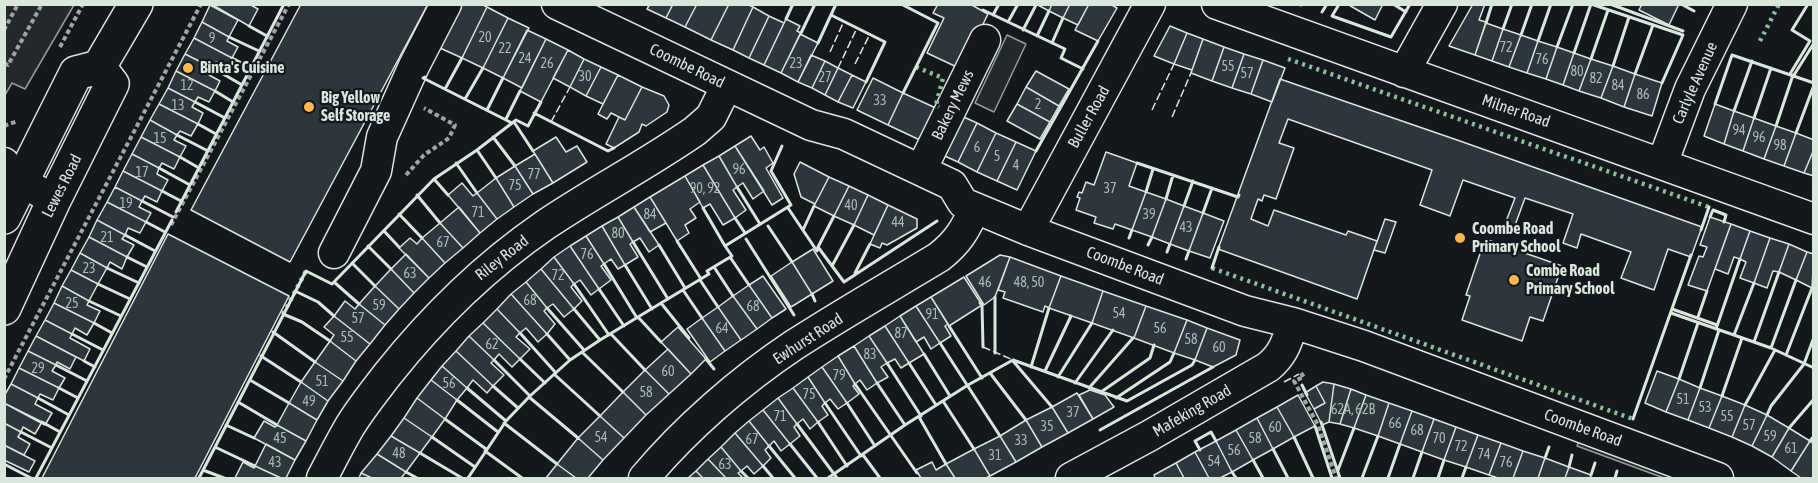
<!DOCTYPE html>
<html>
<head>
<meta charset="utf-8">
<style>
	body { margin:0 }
	#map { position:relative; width:1818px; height:483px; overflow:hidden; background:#14181c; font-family:"Asap Condensed",sans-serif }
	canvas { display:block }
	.frame { position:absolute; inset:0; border:6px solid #d8e6dc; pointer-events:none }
</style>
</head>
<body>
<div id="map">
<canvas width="1818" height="483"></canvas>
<div class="frame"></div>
</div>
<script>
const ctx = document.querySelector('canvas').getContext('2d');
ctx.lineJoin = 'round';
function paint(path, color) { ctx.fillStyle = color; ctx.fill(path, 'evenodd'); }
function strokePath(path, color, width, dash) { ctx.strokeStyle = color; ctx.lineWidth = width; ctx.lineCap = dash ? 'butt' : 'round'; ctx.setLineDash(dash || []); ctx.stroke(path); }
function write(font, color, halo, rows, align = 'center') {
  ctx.font = font + ' "Asap Condensed",sans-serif'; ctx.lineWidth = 4.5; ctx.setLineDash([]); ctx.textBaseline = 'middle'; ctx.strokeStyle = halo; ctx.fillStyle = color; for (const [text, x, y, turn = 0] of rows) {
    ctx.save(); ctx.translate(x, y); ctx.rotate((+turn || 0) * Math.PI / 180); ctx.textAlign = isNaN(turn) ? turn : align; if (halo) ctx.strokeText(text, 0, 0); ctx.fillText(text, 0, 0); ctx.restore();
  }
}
const parking = new Path2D(`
	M5,4L74,5L25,89L12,83L5,95Z
	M1007,35L1026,44L994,112L975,103Z
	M1580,439L1687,478H1664L1577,446Z`);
const building = new Path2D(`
	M211,4H249L258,9L249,26Z
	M301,4H428L290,262L191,210Z
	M462,4H481L487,7L462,58L440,48Z
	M650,4H673L666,18L647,9Z
	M673,4H697L685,27L666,18Z
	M697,4H729L711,40L685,27Z
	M729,4H747L753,7L733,50L711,40Z
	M938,4H970L988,14L961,69L927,53L944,18L933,13Z
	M1036,4H1052L1049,11Z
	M1052,4H1070L1063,18L1049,11Z
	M1070,4H1089L1078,25L1063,18Z
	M1089,4H1110L1117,8L1098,41L1075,30Z
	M1347,4H1383L1375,20Z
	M1473,4H1485L1479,20L1486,22L1475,55L1449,46Z
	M1642,4H1679L1669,25L1639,10Z
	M210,5L238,20L229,37L202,22Z
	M487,7L508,18L483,68L462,58Z
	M753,7L769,16L749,58L733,50Z
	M769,16L784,23L764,65L749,58Z
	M508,18L529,28L503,78L483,68Z
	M786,19L800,26L797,31L801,33L781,73L764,65Z
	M202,22L229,37L227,41L238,47L232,58L194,38Z
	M1486,23L1503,29L1492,61L1475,55Z
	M1170,26L1187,33L1174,64L1154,56Z
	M1503,29L1521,35L1509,67L1492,61Z
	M527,30L546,39L522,88L503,78Z
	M1187,33L1203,39L1192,70L1174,64Z
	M800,34L818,43L798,82L781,73Z
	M1521,35L1538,41L1527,73L1509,67Z
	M194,38L232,58L227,68L216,62L213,68L185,54Z
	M546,39L568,50L541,102L520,91Z
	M1203,39L1224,47L1212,81L1191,73Z
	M1538,41L1557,47L1546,79L1527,73Z
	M1224,47L1244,54L1232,88L1212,81Z
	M1557,47L1574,53L1563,85L1546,79Z
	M568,50L584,59L570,87L553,78Z
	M1574,53L1591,59L1579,91L1563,85Z
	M185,54L213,68L209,75L220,81L215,91L176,71Z
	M1244,54L1263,60L1251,94L1232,88Z
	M811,55L825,61L812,88L798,82Z
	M584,59L601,67L586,96L570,87Z
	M1591,59L1613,66L1601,98L1579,91Z
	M1263,60L1285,68L1272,102L1251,94Z
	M825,61L838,68L825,95L812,88Z
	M1613,66L1635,74L1624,107L1601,98Z
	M601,67L618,75L603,104L586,96Z
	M838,68L852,75L838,102L825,95Z
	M176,71L215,91L209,102L198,97L195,102L168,88Z
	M1036,71L1069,89L1059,106L1026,87Z
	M1635,74L1662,83L1652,116L1624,107Z
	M618,75L642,87L625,120L611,113L607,119L598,114Z
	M852,75L866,82L853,108L838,102Z
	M873,78L903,93L888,125L857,110Z
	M1280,79L1460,141L1702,227L1691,257L1668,249L1654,290L1621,278L1631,252L1581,234L1577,248L1563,243L1573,214L1525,198L1514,228L1505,224L1515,198L1463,180L1450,216L1420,205L1432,170L1288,119L1279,143L1294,148L1276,199L1264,195L1262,201L1258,199L1251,219L1268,226L1274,210L1346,235L1348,231L1377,241L1357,299L1218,249Z
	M642,87L664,96L669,105L667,112L646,126L642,124L639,132L614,148L606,144L619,117L625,120Z
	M1026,87L1059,106L1050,122L1017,104Z
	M168,88L195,102L192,107L203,113L198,124L159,104Z
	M903,93L938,109L922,141L888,125Z
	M159,104L198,124L191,136L180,131L177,135L150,120Z
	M1017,104L1050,122L1040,139L1007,121Z
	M1715,104L1734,111L1724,144L1704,136Z
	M1734,111L1754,118L1743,151L1724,144Z
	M957,114L977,123L958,162L938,153Z
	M1754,118L1776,126L1764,159L1743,151Z
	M150,120L177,135L174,140L186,146L180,157L141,137Z
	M977,123L996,133L977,172L958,162Z
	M1776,126L1796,133L1784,166L1764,159Z
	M996,133L1016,142L997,181L977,172Z
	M1796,133L1814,140V149L1804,173L1784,166Z
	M751,136L760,150L764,147L773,163L766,168L783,198L772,205L735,146Z
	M141,137L180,157L174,169L162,163L159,168L132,154Z
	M556,137L566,152L577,146L587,162L553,183L533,151Z
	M1016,142L1036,151L1017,190L997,181Z
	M735,146L764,191L753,199L743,183L737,187L719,156Z
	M1814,149V176L1804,173Z
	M1106,152L1137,163L1129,186L1146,192L1132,230L1115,224L1113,229L1094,223L1096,217L1076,210L1080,198L1077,197L1079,192L1082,193L1086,182L1094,185Z
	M132,154L159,168L157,174L168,180L162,191L123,171Z
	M535,154L553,183L533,194L515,166Z
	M719,156L737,187L733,190L746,210L735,218L703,165Z
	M800,162L829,177L815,204L801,197L794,174Z
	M703,165L735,218L723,225L710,204L703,208L685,176Z
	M515,166L533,194L514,207L496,178Z
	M123,171L162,191L157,202L145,196L142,201L115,187Z
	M685,176L700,202L690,209L696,218L685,225L689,233L677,241L650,197Z
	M829,177L849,186L834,216L814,206Z
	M496,178L514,207L497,219L477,193Z
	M462,183L473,196L477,193L497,219L480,233L448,195Z
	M849,186L868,195L854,225L834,216Z
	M115,187L142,201L139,207L151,213L146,222L107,202Z
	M1146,192L1166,199L1152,237L1132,230Z
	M868,195L888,205L874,235L854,225Z
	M650,197L666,223L650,232L634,207Z
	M1166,199L1184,206L1170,244L1152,237Z
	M107,202L146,222L140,233L128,228L125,235L97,220Z
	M888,205L917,219V228L887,245L882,243L880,248L870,244Z
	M1184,206L1203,213L1189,251L1170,244Z
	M459,207L480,233L463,248L440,223Z
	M634,207L659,245L649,252L640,238L633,242L618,217Z
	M1203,213L1224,221L1210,258L1189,251Z
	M618,217L633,242L630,244L638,257L625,265L602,226Z
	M1710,217L1731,224L1707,291L1688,285L1699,256L1703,257L1707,247L1700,245Z
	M1385,219L1396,222L1385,253L1374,250Z
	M97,220L125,235L122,239L134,245L127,257L89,237Z
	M440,223L463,248L445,263L422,238Z
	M1731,224L1750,231L1740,259L1734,257L1728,274L1715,269Z
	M602,226L625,265L618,269L611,259L604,264L586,236Z
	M1750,231L1770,238L1754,283L1740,278L1746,262L1740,259Z
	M168,234L289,296L195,478H42Z
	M586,236L604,264L601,266L611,280L599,289L570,246Z
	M89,237L127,257L122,269L110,262L107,268L80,253Z
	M410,238L417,244L422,238L445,263L429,278L399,248Z
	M1770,238L1789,244L1779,272L1773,271L1767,288L1754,283Z
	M1485,239L1562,266L1543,321L1530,317L1522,341L1462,320L1470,296L1466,295Z
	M1789,244L1807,252L1796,280L1779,272Z
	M570,246L599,289L591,295L580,280L574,284L554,257Z
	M813,249L833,281L812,294L792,262Z
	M1807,252L1814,254L1812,288L1796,280Z
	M80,253L107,268L98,284L71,270Z
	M406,254L429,278L414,293L391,269Z
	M1000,255L1010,257L995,297L984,305L966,276Z
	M554,257L574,284L571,287L582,301L574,309L541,269Z
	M1010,257L1061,276L1049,308L1045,306L1043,312L1003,298L1005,292L998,290Z
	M792,262L812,294L791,307L771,276Z
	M391,269L414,293L399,309L375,286Z
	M541,269L574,309L564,317L553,304L547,308L526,282Z
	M71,270L98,284L89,301L62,286Z
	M763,276L786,309L772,318L749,285Z
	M1061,276L1103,291L1092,323L1049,308Z
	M964,277L982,305L949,326L931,297Z
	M526,282L547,308L544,311L555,324L547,334L511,294Z
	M749,285L772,318L757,329L733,296Z
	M62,286L89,301L87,305L100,311L94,323L54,303Z
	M375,286L399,309L385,325L359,304Z
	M1103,291L1146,306L1134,338L1092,323Z
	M511,294L547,334L538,342L526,328L520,333L497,309Z
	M733,296L757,329L741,340L718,307Z
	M931,297L948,324L945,326L951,336L940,343L916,306Z
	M345,301L355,309L359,304L385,325L370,344L334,316Z
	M54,303L94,323L87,335L75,328L72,334L45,320Z
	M916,306L940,343L931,349L924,337L916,342L900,316Z
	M1146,306L1187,320L1174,353L1134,338Z
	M718,307L741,340L725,351L702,318Z
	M497,309L520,333L516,337L530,349L520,359L483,323Z
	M334,316L370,344L356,361L330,341L334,335L324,327Z
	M900,316L924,354L909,363L885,326Z
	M702,318L725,351L710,362L687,329Z
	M45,320L72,334L70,338L90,349L84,361L36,336Z
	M1187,320L1207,328L1195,360L1174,353Z
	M483,323L520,359L512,367L499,354L494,360L469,336Z
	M885,326L909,363L901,368L895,359L887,363L869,336Z
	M678,327L706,359L691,374L661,342Z
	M1207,328L1240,340L1236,355L1213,367L1195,360Z
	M36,336L76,357L70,369L57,362L56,365L28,351Z
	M469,336L494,360L491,363L504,375L493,386L456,351Z
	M869,336L887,363L881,367L888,377L877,383L854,346Z
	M330,341L356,361L343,381L315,362Z
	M854,346L877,383L867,390L860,380L855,384L838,356Z
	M668,349L691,374L669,394L645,370Z
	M28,351L56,365L52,371L65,378L59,388L19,368Z
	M456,351L493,386L487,393L473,380L467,388L442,366Z
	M838,356L855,384L853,386L859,394L847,403L822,367Z
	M315,362L343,381L328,401L301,382Z
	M442,366L467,388L457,400L431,380Z
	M822,367L847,403L838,409L830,399L825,403L808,377Z
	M19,368L59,388L53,400L40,394L38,398L11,384Z
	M645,370L669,394L646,415L623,392Z
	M1657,371L1679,379L1666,412L1645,403Z
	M808,377L825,403L822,406L828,415L818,422L793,388Z
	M1679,379L1700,388L1688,420L1666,412Z
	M431,380L457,400L445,419L417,398Z
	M301,382L328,401L317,420L289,403Z
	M1323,382L1334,384L1329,422L1322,425L1314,409L1325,403L1316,386Z
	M11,384L38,398L35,404L52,413L45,425L4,403V396Z
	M1334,384L1351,389L1340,424L1329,422Z
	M1316,386L1325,403L1314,409L1305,393Z
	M793,388L818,422L810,429L803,419L797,424L778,398Z
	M1700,388L1722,396L1709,428L1688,420Z
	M1351,389L1366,395L1354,428L1340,424Z
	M1090,390L1105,395L1114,407L1093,419L1079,395Z
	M623,392L646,415L624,438L600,416Z
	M1077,393L1093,419L1068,433L1052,407Z
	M1298,395L1315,426L1294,437L1277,407Z
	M1366,395L1389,403L1378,436L1354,428Z
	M1722,396L1745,405L1732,437L1709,428Z
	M417,398L445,419L432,437L404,418Z
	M778,398L797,424L794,427L800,436L790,444L763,410Z
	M4,403L42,422L35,434L23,427L21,432L4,423Z
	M289,403L317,420L306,441L277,425Z
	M1389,403L1412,411L1400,444L1378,436Z
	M1745,405L1767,415L1752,446L1732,437Z
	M1052,407L1068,433L1042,447L1026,420Z
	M1277,407L1294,437L1273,449L1257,418Z
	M763,410L790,444L781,451L774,441L769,446L749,421Z
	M1412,411L1434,419L1422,452L1400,444Z
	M1767,415L1789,428L1772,457L1752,446Z
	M600,416L624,438L603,460L578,438Z
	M404,418L432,437L420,453L391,436Z
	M1257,418L1273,449L1253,460L1236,430Z
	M1434,419L1456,427L1444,460L1422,452Z
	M1026,420L1042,447L1016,462L1000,436Z
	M264,421L275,427L277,425L306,441L295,460L254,438Z
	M749,421L769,446L765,450L771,458L763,466L735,433Z
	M4,423L21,432L18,437L30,444L24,455L4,445Z
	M1456,427L1478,435L1466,467L1444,460Z
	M1789,428L1810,441L1791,471L1772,457Z
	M1236,430L1253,460L1232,472L1216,441Z
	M735,433L763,466L754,474L747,466L741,471L721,447Z
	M1478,435L1501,443L1489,475L1466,467Z
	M391,436L420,453L406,472L377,454Z
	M1000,436L1016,462L990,476L974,449Z
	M578,438L603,460L588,478H576L557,464Z
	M1216,441L1232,472L1220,478H1209L1195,452Z
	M1810,441L1814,444V478H1801L1791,471Z
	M1501,443L1523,451L1513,478H1498L1489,475Z
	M266,444L295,460L286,478H281L255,466Z
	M4,445L35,461L29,472L6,461L4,463Z
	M721,447L741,471L738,473L743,478H726L708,459Z
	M974,449L990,476L986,478H955L946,464Z
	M1523,451L1545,458L1538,478H1513Z
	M1195,452L1209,478H1184L1176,463Z
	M377,454L406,472L401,478H372L361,473Z
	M1545,458L1569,467L1565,478H1538Z
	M708,459L726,478H703L696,471Z
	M243,462L254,468L255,466L281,478H235Z
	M932,462L936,470L946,464L955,478H921L916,470Z
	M1176,463L1184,478H1155L1154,475Z
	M557,464L576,478H546Z
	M1569,467L1591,475L1590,478H1565Z
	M696,471L703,478H688Z
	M361,473L372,478H359Z`);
const path = new Path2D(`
	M4,30L18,4
	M60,47L83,4
	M4,63L8,65L42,4
	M4,126L18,121
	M406,175L424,155L449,138L455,125L424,108
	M171,225L289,4
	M1301,373L1304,377L1294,381L1318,425L1336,478
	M4,379L201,4`);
const minor = new Path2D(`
	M557,4L811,125L844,134L952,185L963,203L1028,230L1245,311L1293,323L1364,346L1718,478
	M1217,4L1814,219
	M1404,72L1442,4
	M4,163L8,174L54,200
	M1662,164L1690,89L1732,4
	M921,170L985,40
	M1028,230L1150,4
	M334,253L376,171L382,137L414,66L446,4
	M322,478C331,461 340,443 350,426C361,408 374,392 387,375C433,317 484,267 545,225C594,192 646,165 695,131L711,117L727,85
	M644,478C685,429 740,381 794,345C842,314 891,286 939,257C958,242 965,230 975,208
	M1071,478L1149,436L1268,367C1284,354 1287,341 1293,323`);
const major = new Path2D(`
	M4,217L76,73L99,67L136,4
	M4,308L54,200L112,84L99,67`);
const hedge = new Path2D(`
	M1760,41L1778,6L1775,4
	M1288,59L1709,207
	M916,67L943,78L936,105L939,107
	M1212,268L1633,419
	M283,314L306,271`);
const fence = new Path2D(`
	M830,52L844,21
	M855,64L870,34
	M838,68L857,28
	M1152,110L1174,64
	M1172,117L1191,73
	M551,122L570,87
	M983,347L1013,360
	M1284,382L1299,374`);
const wall = new Path2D(`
	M901,4L938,23L903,93
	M1393,4L1406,12
	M1591,4L1683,35L1662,83
	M1610,4L1683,31
	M1681,4L1694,11
	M1301,5V4
	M1338,6L1332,16L1391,37L1410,4
	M983,10L1065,49L1061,58L1083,69
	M1322,12L1327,4
	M831,15L885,42L866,82
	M993,15L999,4
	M786,19L793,4
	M1008,22L1018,4
	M1486,23L1492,4
	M249,26L267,36
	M1503,29L1512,4
	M1023,30L1036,5
	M801,33L815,4
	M1521,35L1532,4
	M1037,36L1049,11
	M229,37L259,51
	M1538,41L1551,4
	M818,43L836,4
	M1052,43L1063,18
	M1557,47L1573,4
	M1574,53L1591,4
	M232,58L251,68
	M1591,59L1608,10
	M1613,66L1629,17
	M213,68L242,85
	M1635,74L1653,25
	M1790,74L1810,41L1792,30L1808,4
	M1794,75L1814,43
	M425,77L423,78L512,123
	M445,89L462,58
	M215,91L233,102
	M465,99L483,68
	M195,102L225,118
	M1715,104L1732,55L1814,83
	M487,110L503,78
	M1734,111L1752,61
	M534,113L608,151L614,148
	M1754,118L1771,68
	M506,119L520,91
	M514,122L533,151
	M198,124L216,134
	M1776,126L1793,75
	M1796,133L1814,85
	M177,135L208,151
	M493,137L515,166
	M477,150L496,178
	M1036,151L1098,41
	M180,157L199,168
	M456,163L477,193
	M1137,163L1238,197L1239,195
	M159,168L190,185
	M434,179L448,195
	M737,187L760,224
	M162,191L181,201
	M1146,192L1153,169
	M417,195L440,223
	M1166,199L1173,175
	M142,201L173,217
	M1184,206L1193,181
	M703,208L725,246
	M788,208L817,251L818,247L844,282L937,221
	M176,212L284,4
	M1203,213L1212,188
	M399,214L422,238
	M1710,217L1713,210L1726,215L1724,222
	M735,218L745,233
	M146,222L165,232
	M768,226L792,262
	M803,230L814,206
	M1701,230L1709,207
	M384,231L399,247
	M125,235L155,251
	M1129,238L1132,230
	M746,239L794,315
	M677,241L701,279
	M633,242L668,299
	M659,245L685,288
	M1148,245L1152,237
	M368,246L391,269
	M818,247L834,216
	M1167,252L1170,244
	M127,257L147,267
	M730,257L749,285
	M1186,259L1189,251
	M352,263L375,286
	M604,264L637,318
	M625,265L652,309
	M832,266L854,225
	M714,267L733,296
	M107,268L139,283
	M1212,268L1219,247
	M855,273L870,244
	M700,280L718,307
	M334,282L359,304
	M98,284L130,299
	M574,284L609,335
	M599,289L624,326
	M683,290L702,318
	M295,291L318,302L334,316
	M812,294L815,301
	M995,297V353
	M89,301L121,316
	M661,303L689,338
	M980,303L982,305L983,347
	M547,308L584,350
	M574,309L600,340
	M1672,309L1717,325
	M1671,313L1771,348L1814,368
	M283,314L302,322L330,341
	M638,317L661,342
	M1698,317L1707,291
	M94,323L112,333
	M949,326L982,378
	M1716,329L1740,259
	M273,332L315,362
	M520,333L556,373
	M72,334L103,350
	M547,334L570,360
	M611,334L645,370
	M1734,335L1754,283
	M1754,342L1779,272
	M940,343L1000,436
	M1771,348L1796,280
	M582,352L623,392
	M924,354L950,396
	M1786,355L1812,288
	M261,356L301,382
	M520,359L545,383
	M706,359L714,369
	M494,360L530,396
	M84,361L95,367
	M1013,361L1052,407
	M887,363L921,416
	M909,363L936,405
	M56,365L87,381
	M1031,367L1049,308
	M1045,371L1071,316
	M992,372L990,373L1026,420
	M554,374L600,416
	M1058,377L1092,323
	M1679,379L1698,323
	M250,380L289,403
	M877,383L905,425
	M1075,383L1113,330
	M855,384L917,473
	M1302,385L1307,395
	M493,386L518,408
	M59,388L78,398
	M467,388L506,421
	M1089,388L1133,338
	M1700,388L1719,330
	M1101,392L1150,358L1154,345
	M1722,396L1742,338
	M529,397L578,438
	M38,398L69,415
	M1116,398L1170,362L1174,353
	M457,400L498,432
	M943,401L974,449
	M238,402L277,425
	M825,403L861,456
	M847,403L875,446
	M1745,405L1775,350
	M1767,415L1771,406L1804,364L1814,337
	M919,417L946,464
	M445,419L486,449
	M1633,419L1691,255
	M42,422L60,432
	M818,422L847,466
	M1321,422L1340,478
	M504,423L557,464
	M797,424L837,478
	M226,425L254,438
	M1315,426L1332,478
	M1789,428L1814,399
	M1100,430L1213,367
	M21,432L52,448
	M432,437L475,467
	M1294,437L1313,478
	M1810,441L1814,436
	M790,444L817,478
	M769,446L795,478
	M215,447L255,466
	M1273,449L1288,478
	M1200,450L1195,441L1211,432L1216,441
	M485,451L522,478
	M420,453L462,478
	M863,455L880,478
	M1545,458L1549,447
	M1253,460L1263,478
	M4,464L31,478
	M763,466L773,478
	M1569,467L1572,455
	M203,470L224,478
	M1338,470L1354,428
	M741,471L748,478
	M406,472L417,478
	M1232,472L1236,478
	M1591,475L1595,463
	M36,478L172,220
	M199,478L306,271L332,284L434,179L477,150L516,120L528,126L541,102
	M468,478L506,421L530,396L570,360L600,340L709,274L707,271L732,256L725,246L791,205L771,171L782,146
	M828,478L905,425L968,385L1013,360L1127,401L1192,365L1195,360
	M1362,478L1378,436
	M1388,478L1400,444
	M1413,478L1422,452
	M1438,478L1444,460
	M1462,478L1466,467
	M1615,478L1617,471`);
const markers = [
	[188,68,6,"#ffb74d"],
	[309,107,6,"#ffb74d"],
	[1460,238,6,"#ffb74d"],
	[1514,280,6,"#ffb74d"]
];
const numberNames = [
	["20",485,38],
	["9",212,39],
	["72",1506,48],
	["22",505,49],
	["24",525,59],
	["76",1542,60],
	["26",547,64],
	["23",796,64],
	["55",1228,67],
	["80",1577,72],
	["57",1247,74],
	["30",585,77],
	["27",825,78],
	["82",1596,79],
	["12",187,86],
	["84",1618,86],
	["86",1643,95],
	["33",880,101],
	["2",1038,105],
	["13",178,106],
	["94",1739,131],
	["96",1759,138],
	["15",160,139],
	["98",1780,146],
	["6",977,148],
	["5",997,157],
	["4",1016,166],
	["96",739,170],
	["17",142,173],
	["77",534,175],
	["75",515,186],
	["90, 92",705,189],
	["37",1110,189],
	["19",126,204],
	["40",851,206],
	["71",478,213],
	["84",650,215],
	["39",1149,215],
	["44",898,223],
	["43",1186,228],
	["80",618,234],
	["21",107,238],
	["67",443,243],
	["76",587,255],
	["23",89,269],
	["63",410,274],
	["72",558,276],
	["46",985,283],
	["48, 50",1029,283],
	["68",530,301],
	["25",72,304],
	["59",379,306],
	["68",753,307],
	["54",1119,314],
	["91",932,315],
	["57",358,319],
	["64",722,329],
	["56",1160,329],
	["87",901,334],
	["55",347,338],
	["58",1191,340],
	["62",492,345],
	["60",1219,348],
	["83",870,355],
	["29",38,369],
	["60",668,372],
	["79",839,376],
	["51",322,382],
	["56",449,384],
	["58",646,393],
	["75",809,395],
	["51",1683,400],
	["49",309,402],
	["53",1705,408],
	["62A, 62B",1353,410],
	["37",1073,413],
	["71",780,417],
	["55",1727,417],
	["66",1395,424],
	["57",1749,426],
	["35",1047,427],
	["60",1275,428],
	["68",1417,431],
	["59",1770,437],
	["54",601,438],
	["45",280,439],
	["58",1255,439],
	["70",1439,439],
	["67",752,440],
	["33",1021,441],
	["72",1461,447],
	["61",1791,449],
	["56",1234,451],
	["48",399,454],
	["74",1484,455],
	["31",995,456],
	["54",1214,462],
	["43",275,463],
	["76",1506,463],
	["63",725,465]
];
const streetNames = [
	["Coombe Road",687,66,26],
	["Carlyle Avenue",1695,83,-66],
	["Bakery Mews",953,105,-64],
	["Milner Road",1516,111,19],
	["Buller Road",1089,117,-61],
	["Lewes Road",62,186,-63],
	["Riley Road",502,258,-38],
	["Coombe Road",1125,266,21],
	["Ewhurst Road",808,339,-33],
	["Mafeking Road",1192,411,-30],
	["Coombe Road",1583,428,20]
];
const poiNames = [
	["Binta's Cuisine",200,68],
	["Big Yellow",321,98],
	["Self Storage",321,116],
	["Coombe Road",1472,229],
	["Primary School",1472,247],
	["Combe Road",1526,271],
	["Primary School",1526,289]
];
paint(parking, '#24282b');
strokePath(parking, '#939e99', 1.5);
paint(building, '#2c363c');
strokePath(building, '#d8e6dc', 1.5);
strokePath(minor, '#d8e6dc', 33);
strokePath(major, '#d8e6dc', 36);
strokePath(path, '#9da8a2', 4, [4.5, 3]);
strokePath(minor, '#14181c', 30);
strokePath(major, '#14181c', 33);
strokePath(hedge, '#8ac095', 4.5, [3, 4.5]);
strokePath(fence, '#d8e6dc', 1.5, [8, 3]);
strokePath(wall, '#d8e6dc', 3);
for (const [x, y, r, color] of markers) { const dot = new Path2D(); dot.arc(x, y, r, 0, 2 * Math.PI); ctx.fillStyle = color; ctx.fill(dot); strokePath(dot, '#14181c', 2); }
write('14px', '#adbab4', null, numberNames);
write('16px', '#d8e6dc', '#14181c', streetNames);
write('bold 16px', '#d8e6dc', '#14181c', poiNames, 'left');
</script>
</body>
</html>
